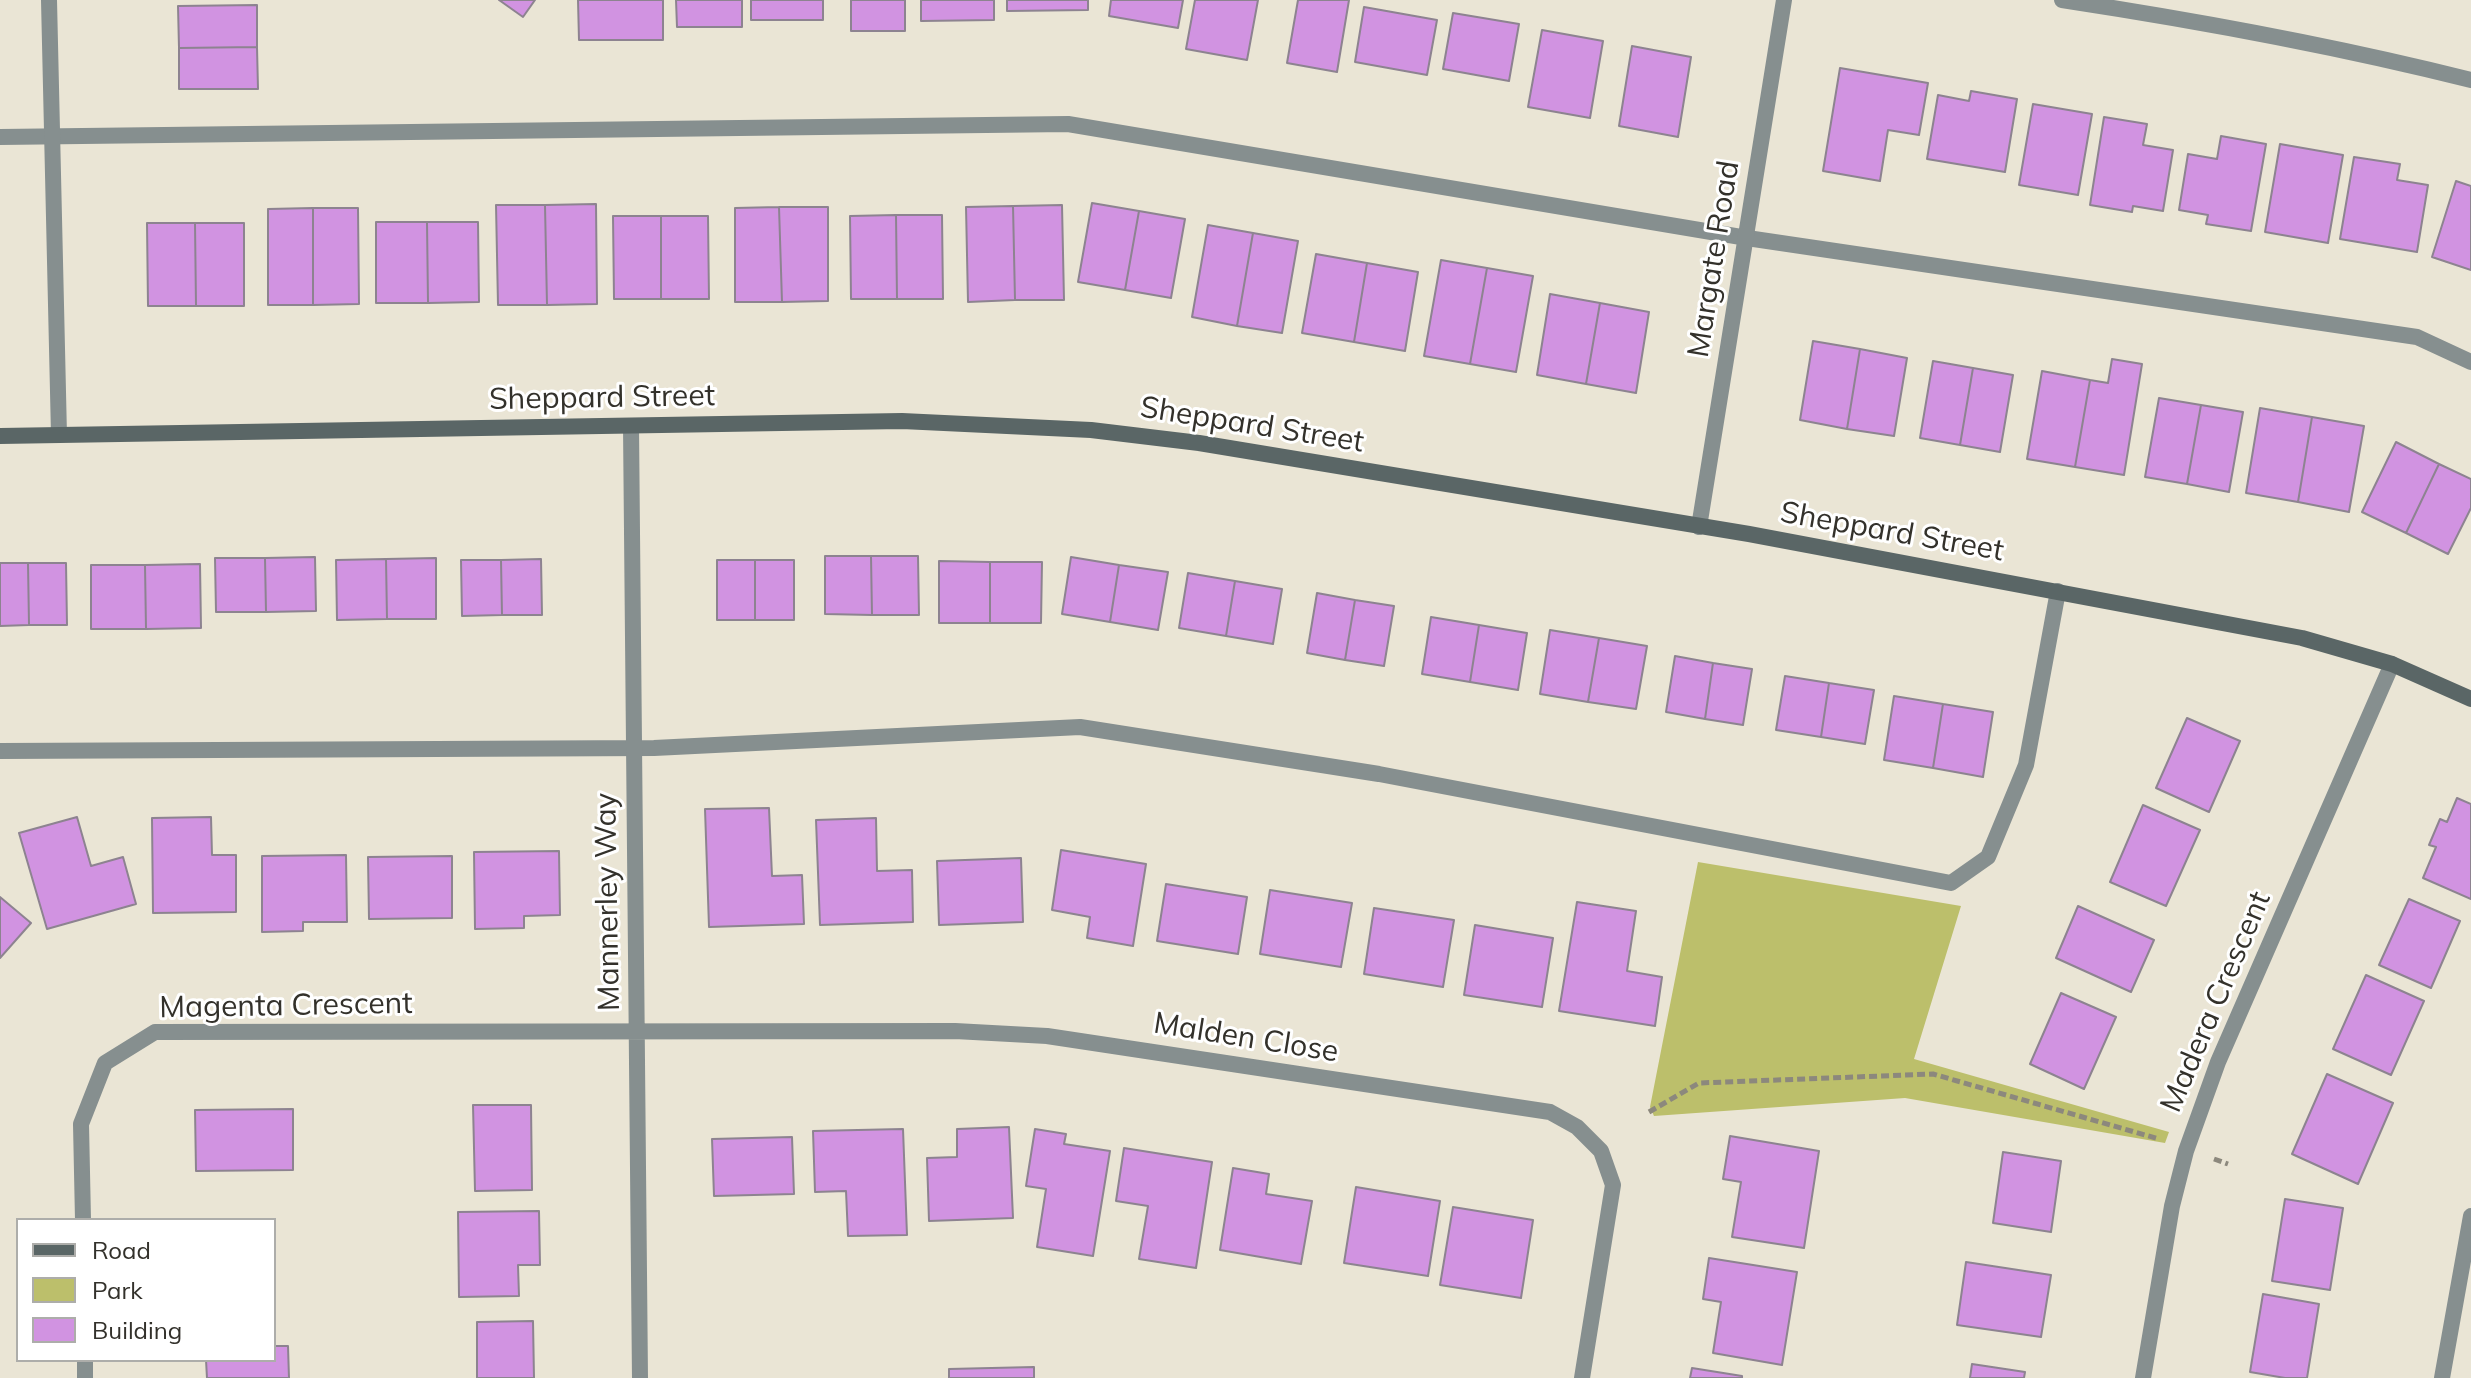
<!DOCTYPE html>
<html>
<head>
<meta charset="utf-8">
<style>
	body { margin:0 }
	#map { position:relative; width:2471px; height:1378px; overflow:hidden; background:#eae5d5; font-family:Mulish,sans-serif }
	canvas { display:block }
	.legend { position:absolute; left:16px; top:1218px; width:260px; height:144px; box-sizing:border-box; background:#fff; border:2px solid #adadaa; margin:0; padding:10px 14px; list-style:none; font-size:24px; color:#33312b }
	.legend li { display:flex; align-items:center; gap:16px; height:40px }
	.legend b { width:40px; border:2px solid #adadaa }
</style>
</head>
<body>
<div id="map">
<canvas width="2471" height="1378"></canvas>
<ul class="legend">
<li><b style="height:10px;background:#5a6666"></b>Road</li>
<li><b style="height:22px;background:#bcbf6b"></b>Park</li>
<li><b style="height:22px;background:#d193e1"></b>Building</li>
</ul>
</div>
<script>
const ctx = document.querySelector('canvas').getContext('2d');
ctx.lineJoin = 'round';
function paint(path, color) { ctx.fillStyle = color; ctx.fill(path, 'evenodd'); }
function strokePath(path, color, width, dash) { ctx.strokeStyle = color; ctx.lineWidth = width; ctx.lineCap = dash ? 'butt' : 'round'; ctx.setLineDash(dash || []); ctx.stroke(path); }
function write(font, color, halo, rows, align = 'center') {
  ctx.font = font + ' Mulish,sans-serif'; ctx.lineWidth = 6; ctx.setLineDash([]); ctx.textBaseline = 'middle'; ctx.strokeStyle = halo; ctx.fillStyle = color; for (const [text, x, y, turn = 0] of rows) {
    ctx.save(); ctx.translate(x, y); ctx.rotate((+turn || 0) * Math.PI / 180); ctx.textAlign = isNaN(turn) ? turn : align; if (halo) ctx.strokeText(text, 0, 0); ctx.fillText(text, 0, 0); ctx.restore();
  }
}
const green = new Path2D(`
	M1698,862L1961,906L1914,1059L2169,1132L2165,1143L1905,1098L1654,1116L1650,1107Z`);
const building = new Path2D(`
	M499,0H535L523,17Z
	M578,0H663V40H579Z
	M676,0H742V27H677Z
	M751,0H823V20H751Z
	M851,0H905V31H851Z
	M921,0H994V20L921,21Z
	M1007,0H1088V10L1007,11Z
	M1111,0H1183L1178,28L1109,16Z
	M1195,0H1258L1247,60L1186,49Z
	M1298,0H1349L1337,72L1287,63Z
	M257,5V47L179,48L178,6Z
	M1364,7L1437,20L1427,75L1355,62Z
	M1453,13L1519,24L1509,81L1443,69Z
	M1542,30L1603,41L1590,118L1528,107Z
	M1632,46L1691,57L1678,137L1619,126Z
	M257,47L258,89H179V48Z
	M1840,68L1928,83L1919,135L1888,130L1880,181L1823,171Z
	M1971,91L2017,99L2005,172L1927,159L1938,95L1969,101Z
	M2033,104L2092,114L2078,195L2019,185Z
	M2104,117L2147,124L2143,145L2173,150L2163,211L2133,206L2132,212L2090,205Z
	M2221,136L2266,144L2251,231L2206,224L2208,215L2179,210L2188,154L2217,159Z
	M2280,144L2343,155L2328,243L2265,232Z
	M2354,157L2400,164L2397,180L2428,185L2417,252L2340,239Z
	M2456,181L2471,186V270L2432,257Z
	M1092,203L1139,211L1125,290L1078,282Z
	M596,204L597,304L547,305L545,205Z
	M496,205H545L547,305H498Z
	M1062,205L1064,300H1015L1013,206Z
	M1013,206L1015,300L968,302L966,207Z
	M779,207L782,302H735V208Z
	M779,207H828V301L782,302Z
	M313,208V305H268V209Z
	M313,208H358L359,304L313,305Z
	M1139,211L1185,219L1171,298L1125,290Z
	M896,215L897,299H851L850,216Z
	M896,215H942L943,299H897Z
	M613,216H661V299H614Z
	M661,216H708L709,299H661Z
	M376,222H427L428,303H376Z
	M427,222H478L479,302L428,303Z
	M147,223H195L196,306H148Z
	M195,223H244V306H196Z
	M1208,225L1253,233L1237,326L1192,317Z
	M1253,233L1298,241L1282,333L1237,326Z
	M1316,254L1367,263L1354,342L1302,333Z
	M1441,260L1487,268L1470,364L1424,356Z
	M1367,263L1418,272L1405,351L1354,342Z
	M1487,268L1533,276L1516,372L1470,364Z
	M1550,294L1600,303L1586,384L1537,375Z
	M1600,303L1649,312L1636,393L1586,384Z
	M1813,341L1860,349L1847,429L1800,420Z
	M1860,349L1907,358L1894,436L1847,429Z
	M2112,359L2142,364L2124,475L2075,467L2090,380L2108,383Z
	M1933,361L1973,368L1960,445L1920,438Z
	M1973,368L2013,375L2000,452L1960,445Z
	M2042,371L2090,380L2075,467L2027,459Z
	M2159,398L2201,405L2187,484L2145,477Z
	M2201,405L2243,412L2229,492L2187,484Z
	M2260,408L2312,417L2298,502L2246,493Z
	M2312,417L2364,426L2349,512L2298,502Z
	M2396,442L2439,464L2406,533L2362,512Z
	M2439,464L2471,479V508L2448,554L2406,533Z
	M825,556H871L872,615L825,614Z
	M871,556H918L919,615H872Z
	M315,557L316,611L266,612L265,558Z
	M1071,557L1119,565L1110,622L1062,614Z
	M215,558H265L266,612H216Z
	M436,558V619H387L386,559Z
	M386,559L387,619L337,620L336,560Z
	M541,559L542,615H502L501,560Z
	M461,560H501L502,615L462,616Z
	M717,560H755V620H717Z
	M755,560H794V620H755Z
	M939,561L990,562V623H939Z
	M990,562H1042L1041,623H990Z
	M0,563H28L29,625L0,626Z
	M28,563H66L67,625H29Z
	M200,564L201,628L146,629L145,565Z
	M91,565H145L146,629H91Z
	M1119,565L1168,572L1158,630L1110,622Z
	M1188,573L1235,581L1226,636L1179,628Z
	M1235,581L1282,589L1273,644L1226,636Z
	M1317,593L1355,600L1345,660L1307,653Z
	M1355,600L1394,606L1384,666L1345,660Z
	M1431,617L1479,625L1470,682L1422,674Z
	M1479,625L1527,633L1518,690L1470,682Z
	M1550,630L1599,638L1588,702L1540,694Z
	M1599,638L1647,646L1636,709L1588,702Z
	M1675,656L1713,663L1705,719L1666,712Z
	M1713,663L1752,669L1743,725L1705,719Z
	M1785,676L1829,683L1821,737L1776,730Z
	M1829,683L1874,690L1865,744L1821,737Z
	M1894,696L1943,704L1933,768L1884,760Z
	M1943,704L1993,712L1983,777L1933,768Z
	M2187,718L2240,741L2209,812L2156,788Z
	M2457,798L2471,804V899L2423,878L2436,847L2429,845L2440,819L2447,822Z
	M2143,805L2200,830L2166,906L2110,882Z
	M769,808L772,876L802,875L804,924L709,927L705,809Z
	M77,817L91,866L123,857L136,904L47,929L19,833Z
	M211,817L212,855H236V912L153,913L152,818Z
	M876,818L877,871L912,870L913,922L820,925L816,820Z
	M1061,850L1146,864L1133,946L1087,938L1090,917L1052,910Z
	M559,851L560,915L524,916V928L475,929L474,852Z
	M346,855L347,922H303V931L262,932V856Z
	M452,856V918L369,919L368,857Z
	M1021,858L1023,922L939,925L937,861Z
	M1166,884L1247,897L1238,954L1157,941Z
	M1270,890L1352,903L1341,967L1260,954Z
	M0,897L31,923L0,958Z
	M2409,899L2460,921L2431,988L2379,965Z
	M1577,902L1636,911L1627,971L1662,977L1655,1026L1559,1011Z
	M2078,906L2154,940L2131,992L2056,958Z
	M1374,908L1454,920L1443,987L1364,974Z
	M1475,925L1553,938L1542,1007L1464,995Z
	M2366,975L2424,1001L2391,1075L2333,1049Z
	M2061,993L2116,1017L2084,1089L2030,1064Z
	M2327,1074L2393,1103L2358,1184L2292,1154Z
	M473,1105H531L532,1190L475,1191Z
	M293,1109V1170L196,1171L195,1110Z
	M1009,1127L1013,1218L929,1221L927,1158L957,1157V1129Z
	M903,1129L907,1235L848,1236L846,1191L815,1192L813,1131Z
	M1035,1129L1066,1134L1064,1144L1110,1151L1093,1256L1037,1247L1046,1189L1026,1186Z
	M1730,1136L1819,1151L1804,1248L1732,1237L1741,1182L1723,1179Z
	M792,1137L794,1194L714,1196L712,1139Z
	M1124,1148L1212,1162L1196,1268L1139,1259L1148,1206L1116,1201Z
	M2003,1152L2061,1161L2051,1232L1993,1223Z
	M1233,1168L1269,1174L1266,1194L1312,1201L1301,1264L1220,1250Z
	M1356,1187L1440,1201L1428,1276L1344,1263Z
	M2285,1199L2343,1208L2330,1290L2272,1281Z
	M1453,1207L1533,1220L1521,1298L1440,1285Z
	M539,1211L540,1265H518L519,1296L459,1297L458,1212Z
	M1709,1258L1797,1272L1782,1365L1713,1353L1721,1302L1703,1299Z
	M1966,1262L2051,1275L2041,1337L1957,1325Z
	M2263,1294L2319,1304L2307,1378H2285L2250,1372Z
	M533,1321L534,1378H477V1322Z
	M274,1346H288L289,1378H207L206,1360H274Z
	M1972,1364L2025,1372L2024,1378H1970Z
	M1034,1367V1378H949V1369Z
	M1692,1368L1742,1376V1378H1690Z`);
const path = new Path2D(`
	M1649,1112L1699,1083L1933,1074L2159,1139
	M2214,1159L2228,1164`);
const lane = new Path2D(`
	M0,137L1068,124L1747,238L2417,337L2471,362
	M0,751L654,748L1080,727L1379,774L1951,883L1988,857L2026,765L2058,591
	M2442,1378L2471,1216`);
const street = new Path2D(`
	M49,0L59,435
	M2062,0C2200,21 2336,46 2471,80
	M631,426L640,1378
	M1699,527L1784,0
	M83,1220L81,1124L105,1063L155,1032L955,1031L1047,1036L1550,1112L1577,1127L1601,1151L1613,1185L1582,1378
	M85,1360V1378
	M2143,1378L2172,1206L2186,1151L2218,1062L2392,664`);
const secondary = new Path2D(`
	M0,436L902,421L1091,430L1199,443L1749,534L2302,638L2392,664L2471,699`);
const streetNames = [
	["Margate Road",1714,259,-81],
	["Sheppard Street",602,398,-1],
	["Sheppard Street",1252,425,9],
	["Sheppard Street",1892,532,10],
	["Mannerley Way",608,902,-91],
	["Madera Crescent",2216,1002,-67],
	["Magenta Crescent",286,1006,-1],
	["Malden Close",1246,1038,9]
];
paint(green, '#bcbf6b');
paint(building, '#d193e1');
strokePath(building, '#8d8390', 2);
strokePath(path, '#8c887d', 5, [8, 4]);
strokePath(lane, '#868f8f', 16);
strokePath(street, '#868f8f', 16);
strokePath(secondary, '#5a6666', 16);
write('30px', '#33312b', '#fff', streetNames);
</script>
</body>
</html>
